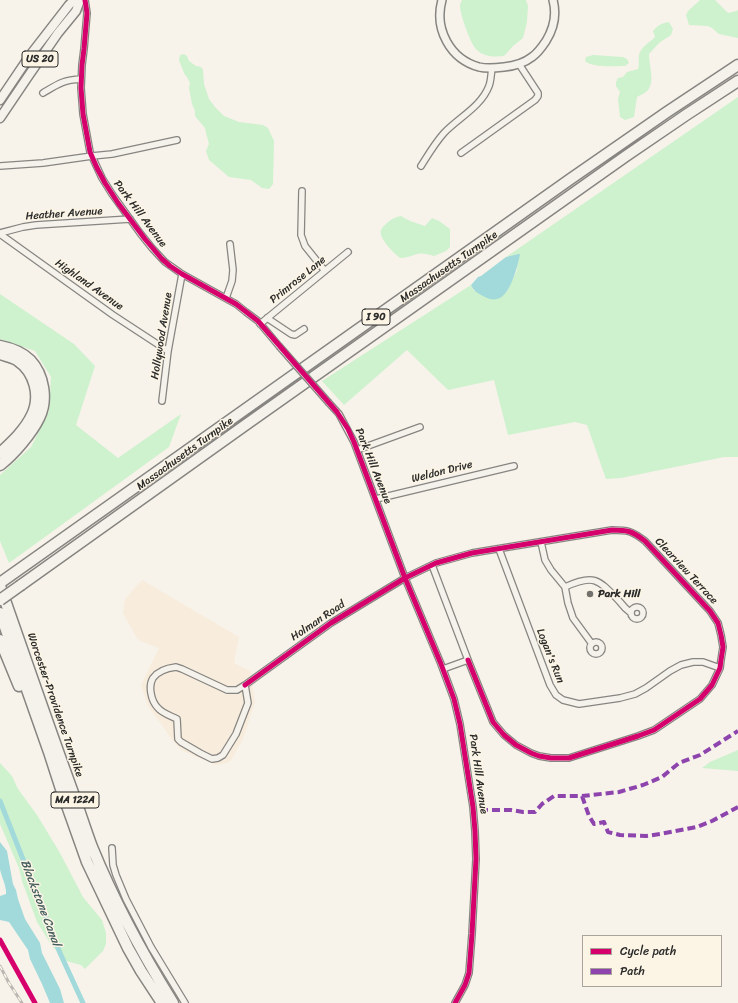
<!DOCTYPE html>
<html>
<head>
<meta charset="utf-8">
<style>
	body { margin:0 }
	#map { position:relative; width:738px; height:1003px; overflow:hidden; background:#f7f3ea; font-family:Sriracha,sans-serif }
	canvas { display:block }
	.legend { position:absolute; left:582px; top:935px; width:140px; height:52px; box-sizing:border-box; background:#fcf5e5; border:1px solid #a8a49b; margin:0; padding:5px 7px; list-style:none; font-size:12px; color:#2b2b2b }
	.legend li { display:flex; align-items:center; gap:8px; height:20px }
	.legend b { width:20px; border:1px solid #a8a49b }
</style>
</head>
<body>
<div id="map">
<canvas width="738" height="1003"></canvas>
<ul class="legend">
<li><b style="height:5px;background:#d6006c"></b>Cycle path</li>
<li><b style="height:5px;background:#8e44ad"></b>Path</li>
</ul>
</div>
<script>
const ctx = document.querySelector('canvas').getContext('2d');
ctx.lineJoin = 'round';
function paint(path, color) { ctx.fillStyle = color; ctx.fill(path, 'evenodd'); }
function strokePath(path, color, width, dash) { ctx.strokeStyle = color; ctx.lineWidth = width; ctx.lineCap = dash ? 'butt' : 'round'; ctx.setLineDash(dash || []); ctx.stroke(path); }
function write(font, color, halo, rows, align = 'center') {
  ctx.font = font + ' Sriracha,sans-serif'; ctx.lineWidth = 3; ctx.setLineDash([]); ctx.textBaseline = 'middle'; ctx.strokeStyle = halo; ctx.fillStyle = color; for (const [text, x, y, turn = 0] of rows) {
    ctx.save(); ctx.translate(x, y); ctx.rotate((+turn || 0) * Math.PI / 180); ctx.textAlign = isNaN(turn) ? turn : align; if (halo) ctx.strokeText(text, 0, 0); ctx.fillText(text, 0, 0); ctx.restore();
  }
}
const built = new Path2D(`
	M142,580L239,637L234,663L250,671L255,702L243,739L230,762L216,765L181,750L174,742L148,706L141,685L159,648L138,640L123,613L125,599Z`);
const green = new Path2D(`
	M462,0H526L528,6L527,22L523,38L513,46L504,56C493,57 485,57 477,50C471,46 460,14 460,6C460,4 461,2 462,0Z
	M700,0H715L728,13L737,11L738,9V38L719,34L712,28L708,26L689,25L686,15L688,11Z
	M669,22L673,29L671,35L659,43L649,54C649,65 655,81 648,90C646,93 640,95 637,97L634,117L625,120L620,117L618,99L620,92L616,86V82L618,78L623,77L627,72L638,69C640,64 638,60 639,55C640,48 650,42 655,37L653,31C658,25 662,23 669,22Z
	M184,54L187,56L189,61L196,66L201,67L203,70L204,84L209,99L215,107L224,116L239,122L263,125L268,128L274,141L273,184L269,189L262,188L251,180L229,177L209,160L206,151L209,144L206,133L205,128L195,116V111L192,104L189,88L190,83L188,79L184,73L179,60L180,55Z
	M593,55L623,57L627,59L629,63L625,66C614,66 593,68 585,61L586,57Z
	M738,97V457H724L621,478L606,479L587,425L575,422L508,435L494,380L448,390L407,350L344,405L322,381L471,285L474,291L506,293L517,270L518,254L506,257Z
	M401,216L410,221L425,226L432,218L439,221L450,229V247L446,251L434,256C428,254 422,253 417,254C411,256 406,258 400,258C394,253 378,238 381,230C382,227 385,225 387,223C392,219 395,217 401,216Z
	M0,294L74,344L95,366L76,425L118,458L181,414L169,447L9,563L0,541V475L31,447L49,411L51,377L35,351L0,339Z
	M738,750V771L702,768L710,762Z
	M0,763L12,776L18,789L37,815L60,853L83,897L102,920L106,933V944L103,951L85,969L81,965L66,961L52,946L37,922L22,881L19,868L0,824Z`);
const water = new Path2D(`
	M518,254H520C518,265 510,297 497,299C492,300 489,299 485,297C478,293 475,293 471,285L478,277L481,276L506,257Z
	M0,842L7,851L13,884L16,890L18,899L25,919L40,943L42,953L60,989L64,1003H50L42,984L30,959L28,950L9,922L0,920V896L6,894C7,887 1,876 0,869C0,860 0,851 0,842Z`);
const canal = new Path2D(`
	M0,801L60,953L83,1003`);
const minor = new Path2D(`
	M85,0L87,13L84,49L82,65L81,88L83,114L90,152L102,178L112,194L140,233L152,248L165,262L182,274L236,304L246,312L258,321L279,346
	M43,93C58,84 63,80 81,79
	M461,153L535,100L538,96V93L519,64
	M0,166L43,163L92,156L112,154L177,140
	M421,166C428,155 435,143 444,133C458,118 481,107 489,86C491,81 491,74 492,68
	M302,191L301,235L305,246L325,271
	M0,233L23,227L36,225L130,219
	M0,234L113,315L168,351
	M226,298L232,281L233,270L230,244
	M267,318L291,334L295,335L304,329
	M260,324L348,252
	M162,401L168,351L182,274
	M329,403L339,414L354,442L405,578L441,664L454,699L460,724L473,807L475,831L476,859L472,934L469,973L465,985L455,1003
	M357,450L420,427
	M376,499L514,466
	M541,542L545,560L551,570L565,587L568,603L573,618L592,644
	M499,549L550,685L556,695L563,700L579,704L620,698L635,694L646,688L670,671L681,665L693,662H703L720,668
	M432,565L468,660L443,669
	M565,587C595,573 599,580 620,602C623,606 627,610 631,613
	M631 613a6 6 0 1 1 12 0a6 6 0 1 1-12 0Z
	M590 648a6 6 0 1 1 12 0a6 6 0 1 1-12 0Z
	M176,667L182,669L227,690H237L245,685L248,703L236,734L223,755L218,758L212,759L200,753L181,742L178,739L177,719C171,716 162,713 158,708C151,701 148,686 153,678C158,671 168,668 176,667Z
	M245,685L331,623L405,578L436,563L472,553L612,530C628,530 632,531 645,541L710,611L718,623L721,635L723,647L721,660L720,668L712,685L700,699L654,730L638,736L569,758H551L539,756L531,753L516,745L504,735L493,722L468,660
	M112,848L113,865L116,875L126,899L151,947L185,1003`);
const tertiary = new Path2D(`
	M442,0C434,29 450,59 479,67C487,69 496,68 504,67C514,66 523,64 532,57C538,53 542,47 546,41C554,28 557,15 553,0`);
const primary = new Path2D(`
	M0,100L31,54L69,5L74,0
	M0,118L27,78L58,33L76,11L80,0`);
const motorway = new Path2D(`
	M0,346C10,348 23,353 30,360C44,375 48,400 39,418C32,433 14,454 0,465
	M0,354C6,356 12,357 17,360C35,372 41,396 32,415C25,430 12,442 0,453
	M0,583L569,180L667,112L738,65
	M21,585L244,426L626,156L686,115L738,81
	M0,586C24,654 47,722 72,790C79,809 85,828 92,847C114,901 142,953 173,1003
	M0,613L49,752L60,786L87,862L128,948L141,971L162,1003
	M0,640L19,686`);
const rail = new Path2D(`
	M0,966L9,983L22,1003`);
const minorBridge = new Path2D(`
	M279,346L329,403`);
const motorwayBridge = new Path2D(`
	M0,600L21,585`);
const quiet = new Path2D(`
	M582,796L589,816L594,824L604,822L608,832L620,835L646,836L660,834L697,827L712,821L738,807
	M480,810H511L523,812H535L542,804L554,796H582L619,792L643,785L662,777L679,763L700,755L738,731`);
const cycleway = new Path2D(`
	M85,0L87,13L84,49L82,65L81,88L83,114L90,152L97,168L105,183L118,203L145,239L162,259L170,266L182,274L236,304L258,321L337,412L348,429L354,442L405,578L441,664L454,699L460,724L473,807L475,831L476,859L472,934L469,973L465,985L455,1003
	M245,685L331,623L405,578L436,563L472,553L612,530C628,530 632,531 645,541L710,611L718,623L721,635L723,647L721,660L720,668L712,685L700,699L654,730L638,736L569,758H551L539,756L531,753L516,745L504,735L493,722L468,660
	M0,940L35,1003`);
const markers = [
	[590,594,4,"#72716e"]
];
const shields = [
	[40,59,36],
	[376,317,28],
	[75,800,48]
];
const shieldNames = [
	["US 20",40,59],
	["I 90",376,317],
	["MA 122A",75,800]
];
const streetNames = [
	["Heather Avenue",64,214,-4],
	["Park Hill Avenue",140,214,53],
	["Massachusetts Turnpike",449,267,-35],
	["Primrose Lane",298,280,-39],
	["Highland Avenue",89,285,35],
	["Hollywood Avenue",162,336,-81],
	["Massachusetts Turnpike",185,454,-36],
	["Park Hill Avenue",373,466,68],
	["Weldon Drive",442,472,-14],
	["Clearview Terrace",686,571,47],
	["Holman Road",318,621,-34],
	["Logan's Run",550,656,68],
	["Worcester-Providence Turnpike",55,705,71],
	["Park Hill Avenue",478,774,82]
];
const poiNames = [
	["Park Hill",598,594]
];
const waterNames = [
	["Blackstone Canal",40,903,69]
];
paint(built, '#f8ecdc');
paint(green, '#cef1ce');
paint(water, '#a2dadb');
strokePath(canal, '#a2dadb', 5);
strokePath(minor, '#878581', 8);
strokePath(tertiary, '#878581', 10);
strokePath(primary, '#878581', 11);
strokePath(motorway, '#878581', 13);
strokePath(minor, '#f5f2ec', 5.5);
strokePath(tertiary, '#f5f2ec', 7);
strokePath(primary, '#f5f2ec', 8);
strokePath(motorway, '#f5f2ec', 10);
strokePath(rail, '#bbb8b4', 3);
strokePath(rail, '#fcf5e5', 1.5, [4.5]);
strokePath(minorBridge, '#878581', 8, []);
strokePath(motorwayBridge, '#878581', 13, []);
strokePath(minorBridge, '#f5f2ec', 5.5);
strokePath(motorwayBridge, '#f5f2ec', 10);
strokePath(quiet, '#8e44ad', 4, [8, 4]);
strokePath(cycleway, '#d6006c', 5);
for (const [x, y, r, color] of markers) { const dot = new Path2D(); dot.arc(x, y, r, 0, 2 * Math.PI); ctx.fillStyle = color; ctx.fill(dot); strokePath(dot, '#fcf5e5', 1.5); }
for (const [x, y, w] of shields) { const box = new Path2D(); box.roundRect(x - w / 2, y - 8, w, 16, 3); ctx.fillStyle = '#fcf5e5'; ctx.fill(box); strokePath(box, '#2b2b2b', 1); }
write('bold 10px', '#2b2b2b', null, shieldNames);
write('11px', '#2b2b2b', '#fcf5e5', streetNames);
write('bold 11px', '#2b2b2b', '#fcf5e5', poiNames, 'left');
write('italic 12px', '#445d5e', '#fcf5e5', waterNames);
</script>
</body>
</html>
